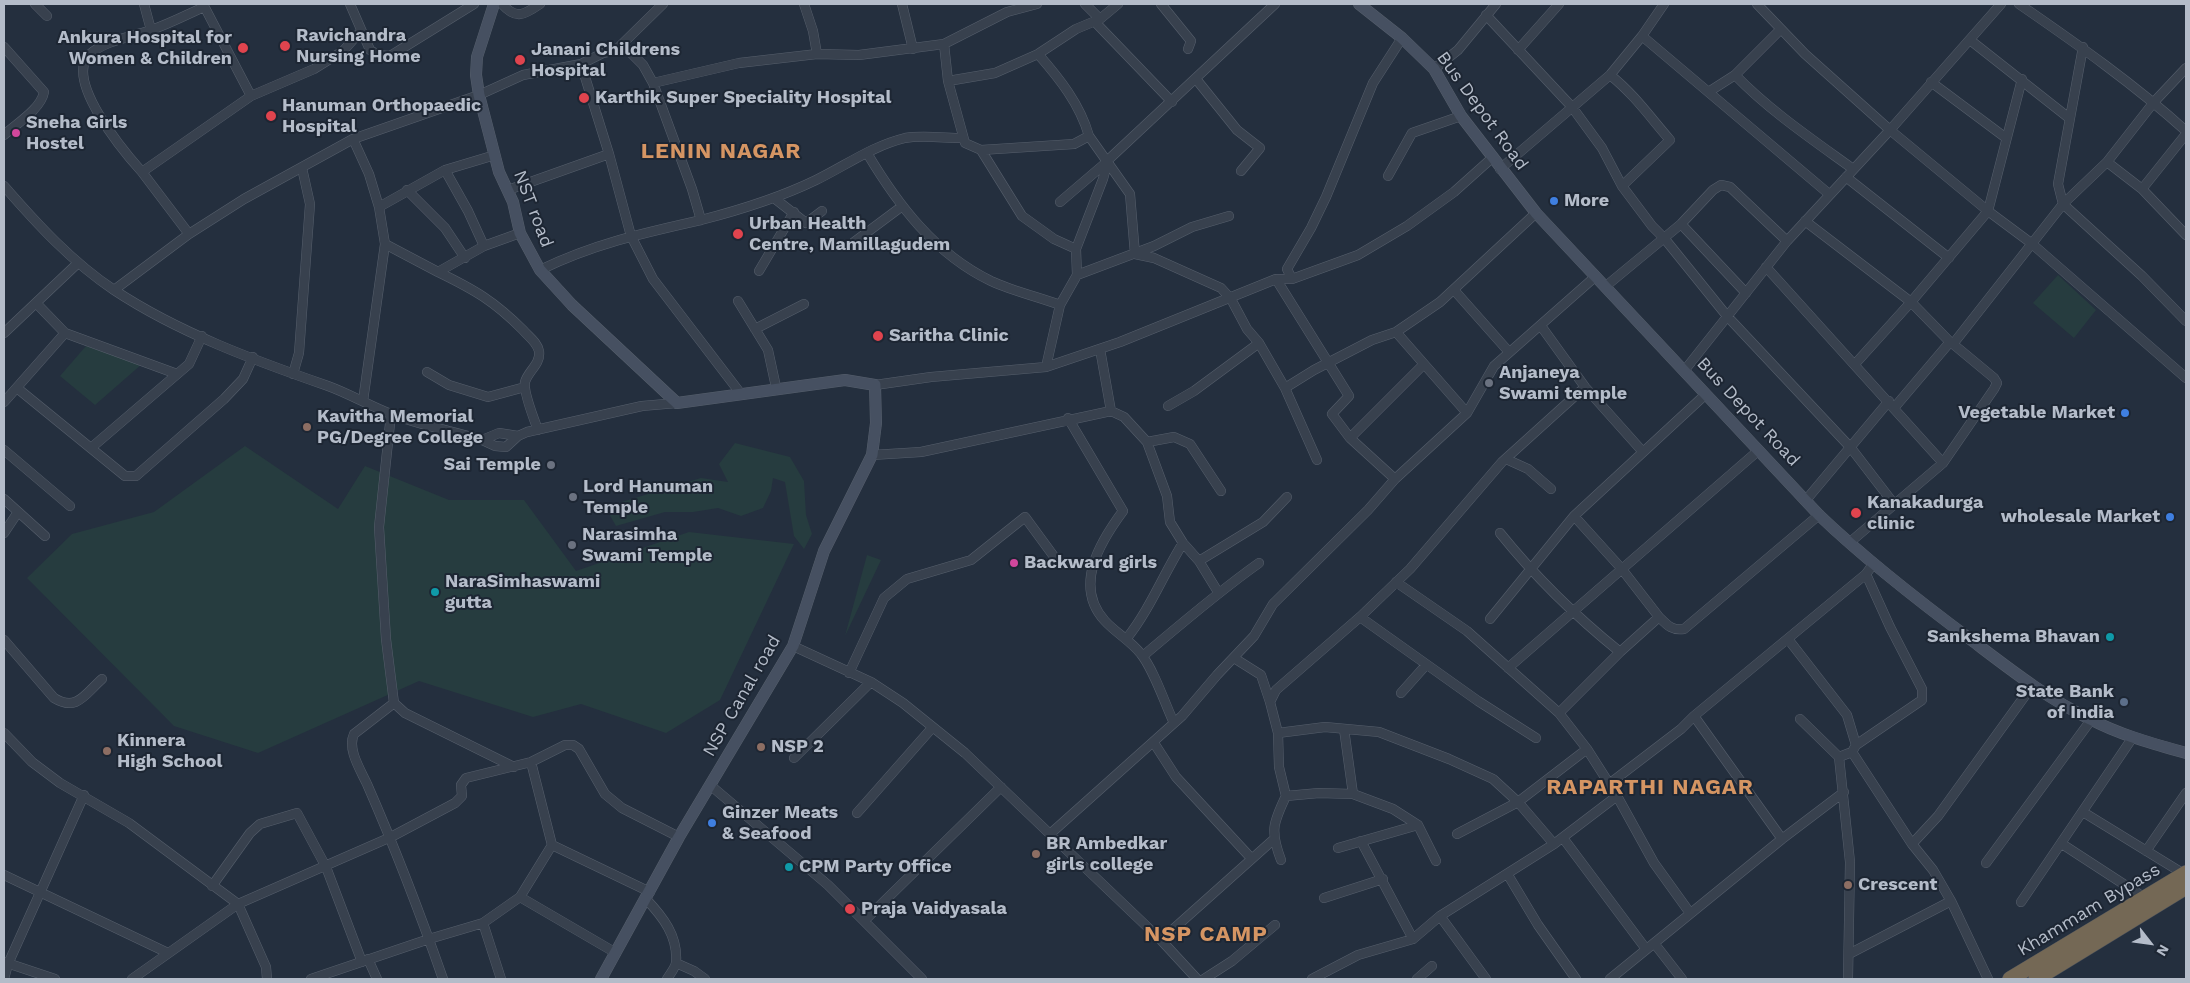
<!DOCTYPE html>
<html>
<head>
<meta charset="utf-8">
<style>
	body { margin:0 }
	#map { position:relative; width:2190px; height:983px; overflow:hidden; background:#242f3e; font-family:"Work Sans",sans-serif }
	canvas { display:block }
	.frame { position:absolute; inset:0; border:5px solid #b4bcc9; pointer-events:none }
	.north { position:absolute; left:2125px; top:918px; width:50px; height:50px; -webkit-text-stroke:4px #1d2633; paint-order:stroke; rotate:120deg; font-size:14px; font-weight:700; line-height:20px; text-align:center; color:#b4bcc9 }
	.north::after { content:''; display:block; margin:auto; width:18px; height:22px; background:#b4bcc9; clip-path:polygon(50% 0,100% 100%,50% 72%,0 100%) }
</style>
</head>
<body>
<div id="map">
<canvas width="2190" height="983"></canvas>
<div class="frame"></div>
<div class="north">N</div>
</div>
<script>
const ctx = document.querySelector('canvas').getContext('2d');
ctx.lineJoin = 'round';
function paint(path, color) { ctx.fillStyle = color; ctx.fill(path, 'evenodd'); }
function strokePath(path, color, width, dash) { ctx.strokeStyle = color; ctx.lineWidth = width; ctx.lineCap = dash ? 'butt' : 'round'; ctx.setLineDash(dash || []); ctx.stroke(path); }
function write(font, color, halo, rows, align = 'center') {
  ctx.font = font + ' "Work Sans",sans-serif'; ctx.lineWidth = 4; ctx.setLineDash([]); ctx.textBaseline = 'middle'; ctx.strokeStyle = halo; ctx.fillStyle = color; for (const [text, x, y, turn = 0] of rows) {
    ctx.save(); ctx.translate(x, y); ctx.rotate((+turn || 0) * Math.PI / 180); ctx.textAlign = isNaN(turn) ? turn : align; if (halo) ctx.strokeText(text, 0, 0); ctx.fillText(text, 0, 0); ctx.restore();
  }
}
const green = new Path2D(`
	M2058,275L2096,310L2074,338L2033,303Z
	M86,346L142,364L95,405L60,376Z
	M735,443L790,457L804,481L806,515L812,534L804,549L794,536L785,482L773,478L771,491L763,508L741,516L718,508L693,512H665L616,526L605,507L701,478L728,482L719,464Z
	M245,446L338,509L365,466L449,500H524L576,571L689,532L794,544L720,700L666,733L581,704L533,717L419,681L258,753L174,726L27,578L72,534L154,512Z
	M867,555L881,560L845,636Z`);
const street = new Path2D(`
	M35,4L47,16
	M144,4L151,30
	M350,4L370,50L378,55L390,56L474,4
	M502,4C516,20 524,15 540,4
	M804,4L813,31L817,54
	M902,4L913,49
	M1085,4L1100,19
	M1161,4L1191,41L1188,49
	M1757,4L1805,54L1890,130L1988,211L2031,243L2186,378
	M2019,4C2077,44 2134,84 2186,131
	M1486,15L1572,107L1602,148L1622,186
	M1095,22L1172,102
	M1642,36L1829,194
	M1970,40L2069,118
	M944,44L948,81L965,143L981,150L1074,144L1089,136L1130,194L1135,254L1154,258L1221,288L1231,299L1247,329L1259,343L1285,388L1317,460
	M4,47L44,92C41,109 16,124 4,135
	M616,50L663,4
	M1518,50L1559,4
	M1038,54C1059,78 1080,104 1089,136
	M581,64L609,154L631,236L653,279L741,394
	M2186,68L2154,102L2107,162L2063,204L2142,276L2186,321
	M1434,69L1458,50L1496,4
	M1610,75C1634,94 1650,117 1670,140L1622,186L1652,226L1664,238L1727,316L1851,448L1894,504
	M1735,75C1770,111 1813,140 1853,169
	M1196,79L1237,130L1260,148L1241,171
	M948,81L995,73L1038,54L1076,29L1100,19L1118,4
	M1931,82L2006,138
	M653,83L739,63L817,54L859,55L944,44L1007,12L1037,4
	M1710,91L1735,75L1781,29
	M251,96L314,69L343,51L361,31
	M353,139L369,174L379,207L385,244L363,401
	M981,150L1022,216L1054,239L1076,249
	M867,153C898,205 935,254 991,281C1013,291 1038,297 1060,305
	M2107,162L2142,189L2186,235
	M1500,169L1610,75L1642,36L1664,4
	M445,170L468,211L484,246
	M142,172C124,152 63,79 90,54C106,40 132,37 151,30C169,24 186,15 204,7
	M1388,176L1412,133L1461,116
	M1846,177L1949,258
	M4,186C37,224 72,262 114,290C179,333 256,361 328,386C350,394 370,406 391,414C420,425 452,431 482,440L495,446L506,447L518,436L527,432L642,406L677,403
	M2142,189L2186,134
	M407,190L445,228L465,258
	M508,190L609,154
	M774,198L806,223L822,211
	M1060,202L1108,161
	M379,207L445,170L495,155
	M1805,221L1911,302L1950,342
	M1681,224L1746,293
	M189,234L142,172L251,96L203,4
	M385,244L438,272L484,246L520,233
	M850,245L901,207
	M1766,267L1943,463
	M540,270C593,244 643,233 701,220
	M759,271L794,212
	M438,272C475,290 494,301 523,330C529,337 537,342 539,351C541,364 528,371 525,382C523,392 534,419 538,430
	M1077,275L1154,246L1192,227L1229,216
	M1276,279L1349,396L1332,414L1350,438L1395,479
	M1292,279L1287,269L1311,228L1326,197L1373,83L1402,38
	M1606,286L1681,224L1713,190L1721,185L1730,187L1787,241
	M114,290L189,234L244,199L353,139L479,95L523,75L581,64L603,53L626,48L643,65L653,83L692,189L701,220C740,210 779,198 816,180C845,166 872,146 905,138C920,135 946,138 962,138
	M1454,290L1509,352
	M738,301L768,350L776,387
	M36,303L65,333L177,374
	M1541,326L1585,387L1643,452
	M755,329L804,304
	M1396,332L1467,413
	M4,333L78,263
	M1100,349L1111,411
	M1855,364L1911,302L1988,211L2022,79
	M1046,367L1060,305L1077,275L1076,249L1103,179L1108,160L1275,4
	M1684,371L1787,241L1890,130L2001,4
	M427,372L449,385L488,397L525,387
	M293,374L299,353L310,204L302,168
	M875,385L931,377L1046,367L1120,342L1276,279H1292L1358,255L1407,226L1454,192L1492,158
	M17,388L125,476H136L224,399L243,379L253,357
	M1285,388L1314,370L1372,340L1396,332L1440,302L1536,213
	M4,402L65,333
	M1168,406L1194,391L1259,343
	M1894,408L1950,342L1953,344L2063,204L2058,184L2083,47
	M391,414L379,527L386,639L394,703L405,713L514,767
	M1068,418L1123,511C1100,542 1073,586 1105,621C1116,633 1131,641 1141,654C1154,670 1165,704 1174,723
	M1350,438L1423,365
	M482,440L499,433L518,436
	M1147,442L1167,496L1170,522L1183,543L1199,561
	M91,448L189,364L202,336
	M4,450L70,506
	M872,455L921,452L1111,411L1124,417L1147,442L1174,437L1190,444L1221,491
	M1506,459L1528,469L1551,489
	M4,499L45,536
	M1806,500L1889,401
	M1574,516L1621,568L1659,617
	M4,533L18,512
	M1500,533C1537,579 1574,615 1620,652L1659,617C1667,625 1672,631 1684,629L1819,515
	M1849,543L1943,463L1994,389L1997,383L1994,378L1953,344
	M1396,582L1467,631L1559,713L1587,749L1617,796L1654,863L1690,913
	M1218,592L1199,561L1263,522L1287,497
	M1360,617L1478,701L1536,738
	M1490,619L1574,516L1706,394
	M1127,638C1150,609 1163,575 1183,543
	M1788,639L1847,715L1856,745L1852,752L1912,844L1933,870L1951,901L1988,979
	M4,640L54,698C77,712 85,694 102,679
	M793,646L871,682L903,703L965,753L1161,940L1197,979
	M1143,656C1181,624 1218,592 1259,563
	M1234,658L1261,675L1270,702
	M1508,668L1759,450
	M849,673L884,598L907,579L971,560L1025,517L1058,562
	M1401,693L1426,665
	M394,703L354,734C347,749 360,769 367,784C395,848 420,913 443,979
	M1559,713L1620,652
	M1694,716L1782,839
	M1800,719L1839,757
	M1344,729L1353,794
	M4,733L32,762L60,783L129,823L238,904L266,967L267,979
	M1278,733L1279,767L1286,796
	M1154,743L1176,777L1251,858
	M1856,745L1922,700V689L1890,627L1866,574
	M794,758L871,682
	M531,762L552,845L650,892
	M1609,784L1681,729L1694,716L1866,574L1874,563
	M710,785L828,885L922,979
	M2083,812L2184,874
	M857,813L932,728
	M1050,834L1182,716L1217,675L1254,636L1273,604L1368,510L1395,479L1467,413L1494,366L1596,276
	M1457,834L1518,802L1587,749
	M1563,838L1646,949
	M1361,841L1413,939
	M1554,844L1518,802L1493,779L1449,759L1379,732L1325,727L1278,733L1270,702L1276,690L1360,617L1410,569L1502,462L1585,387
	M1912,844L1938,816L2032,686
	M2062,844L2145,898
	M1338,848L1418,825
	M2146,851L2186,793
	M1281,860C1270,831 1273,823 1286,796L1319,793L1353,794L1393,809L1418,825L1436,861
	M1986,863L2091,720
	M4,875L168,953
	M1508,875L1538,925L1576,979
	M212,886L250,833L260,824L297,813L326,867L362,962
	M520,897L552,845
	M1324,898L1383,879
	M646,899C663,917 678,936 676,962C676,967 670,974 667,979
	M2021,902L2133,737
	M1440,916L1486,979
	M864,921L1001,787
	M483,923L501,979
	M1161,940L1273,840
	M1654,943L1682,979
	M1849,954L1951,901
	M368,959L377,979
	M4,962L55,979
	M676,963L694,971L705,979
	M4,979L8,964L84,795
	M132,979L238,904L391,837L455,803L462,796L461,785L466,778L531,762L565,745H573L579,749L605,794L622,808L679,837
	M311,979L429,939L483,923L520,897L616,953
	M1204,979L1232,961L1275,925
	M1312,979L1358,955L1413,939L1440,916L1554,844L1617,796
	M1417,979L1432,966
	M1610,979L1782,839L1844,792
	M1848,979L1850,862L1839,757L1852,752`);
const secondary = new Path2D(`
	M494,4L477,57L476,75L479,95L499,172L513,202L520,233L540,270L572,305L677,403L845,380L875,385L876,423L872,455L824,551L793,646L679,837L601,979
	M1359,4L1402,38L1434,69L1461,116L1536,213L1819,515C1867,561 1920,602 1974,642C2011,670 2048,699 2090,719C2120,735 2154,744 2186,753`);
const highway = new Path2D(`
	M2010,979L2186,873
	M2036,979L2186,887`);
const markers = [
	[285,46,6,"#e0444e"],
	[243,48,6,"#e0444e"],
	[520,60,6,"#e0444e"],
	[584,98,6,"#e0444e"],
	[271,116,6,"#e0444e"],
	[16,133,5,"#d1479c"],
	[1554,201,5,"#3f7fe0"],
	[738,234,6,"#e0444e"],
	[878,336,6,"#e0444e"],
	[1489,383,5,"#6b7280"],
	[2125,413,5,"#3f7fe0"],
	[307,427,5,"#8d6e63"],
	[551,465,5,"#6b7280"],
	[573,497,5,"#6b7280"],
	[1856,513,6,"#e0444e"],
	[2170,517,5,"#3f7fe0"],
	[572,545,5,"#6b7280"],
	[1014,563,5,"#d1479c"],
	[435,592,5,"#0f9aa8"],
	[2110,637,5,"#0f9aa8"],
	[2124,702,5,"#5c6f8a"],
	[761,747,5,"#8d6e63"],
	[107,751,5,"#8d6e63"],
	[712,823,5,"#3f7fe0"],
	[1036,854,5,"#8d6e63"],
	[789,867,5,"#0f9aa8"],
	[1848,885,5,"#8d6e63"],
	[850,909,6,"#e0444e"]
];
const poiNames = [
	["Ravichandra",296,36],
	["Nursing Home",296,57],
	["Ankura Hospital for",232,38,"right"],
	["Women & Children",232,59,"right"],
	["Janani Childrens",531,50],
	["Hospital",531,71],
	["Karthik Super Speciality Hospital",595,98],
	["Hanuman Orthopaedic",282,106],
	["Hospital",282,127],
	["Sneha Girls",26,123],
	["Hostel",26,144],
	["More",1564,201],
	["Urban Health",749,224],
	["Centre, Mamillagudem",749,245],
	["Saritha Clinic",889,336],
	["Anjaneya",1499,373],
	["Swami temple",1499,394],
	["Vegetable Market",2115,413,"right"],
	["Kavitha Memorial",317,417],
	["PG/Degree College",317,438],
	["Sai Temple",541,465,"right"],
	["Lord Hanuman",583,487],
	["Temple",583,508],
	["Kanakadurga",1867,503],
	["clinic",1867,524],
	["wholesale Market",2160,517,"right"],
	["Narasimha",582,535],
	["Swami Temple",582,556],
	["Backward girls",1024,563],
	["NaraSimhaswami",445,582],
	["gutta",445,603],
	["Sankshema Bhavan",2100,637,"right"],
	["State Bank",2114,692,"right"],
	["of India",2114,713,"right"],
	["Kinnera",117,741],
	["High School",117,762],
	["NSP 2",771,747],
	["Ginzer Meats",722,813],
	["& Seafood",722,834],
	["BR Ambedkar",1046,844],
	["girls college",1046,865],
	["CPM Party Office",799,867],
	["Crescent",1858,885],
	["Praja Vaidyasala",861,909]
];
const streetNames = [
	["Bus Depot Road",1482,111,54],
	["NST road",533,209,69],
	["Bus Depot Road",1748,412,47],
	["NSP Canal road",742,696,-60],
	["Khammam Bypass",2089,910,-31]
];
const districtNames = [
	["LENIN NAGAR",721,152],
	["RAPARTHI NAGAR",1650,788],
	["NSP CAMP",1206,935]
];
paint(green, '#263c3f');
strokePath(street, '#565f6c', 10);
strokePath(secondary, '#565f6c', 12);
strokePath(highway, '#434c59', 16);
strokePath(street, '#38414e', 9);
strokePath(secondary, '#465061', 11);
strokePath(highway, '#746855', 15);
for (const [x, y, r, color] of markers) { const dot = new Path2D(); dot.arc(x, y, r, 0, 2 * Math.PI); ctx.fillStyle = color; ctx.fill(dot); strokePath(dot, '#1d2633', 2); }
write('bold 18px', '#b4bcc9', '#1d2633', poiNames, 'left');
write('18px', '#b4bcc9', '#1d2633', streetNames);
ctx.letterSpacing = '1px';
write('bold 22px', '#d59563', '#1d2633', districtNames);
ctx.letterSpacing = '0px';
</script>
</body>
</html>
